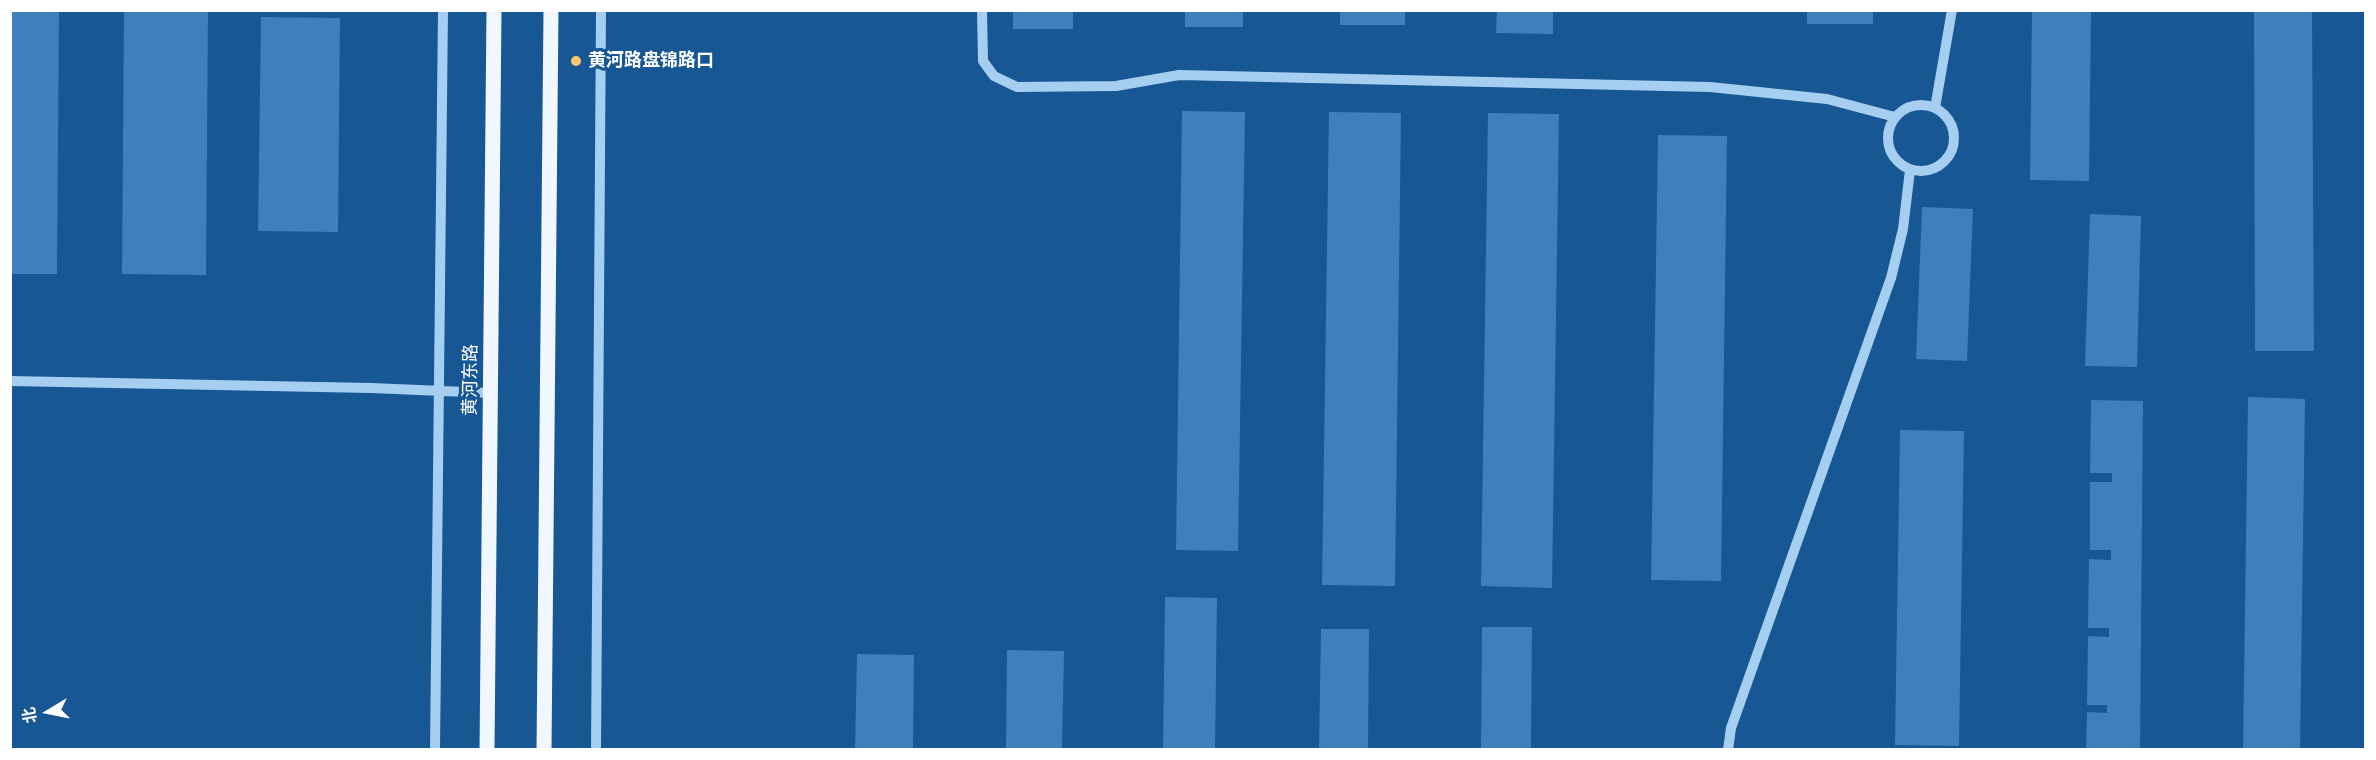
<!DOCTYPE html>
<html>
<head>
<meta charset="utf-8">
<style>
	body { margin:0 }
	#map { position:relative; width:2376px; height:760px; overflow:hidden; background:#165794; font-family:"Fira Sans Condensed","Noto Sans SC",sans-serif }
	canvas { display:block }
	.frame { position:absolute; inset:0; border:12px solid #fff; pointer-events:none }
	.north { position:absolute; left:18px; top:682px; width:60px; height:60px; -webkit-text-stroke:4px #165794; paint-order:stroke; rotate:260deg; font-size:16px; font-weight:700; line-height:24px; text-align:center; color:#fff }
	.north::after { content:''; display:block; margin:auto; width:21px; height:27px; background:#fff; clip-path:polygon(50% 0,100% 100%,50% 72%,0 100%) }
</style>
</head>
<body>
<div id="map">
<canvas width="2376" height="760"></canvas>
<div class="frame"></div>
<div class="north">北</div>
</div>
<script>
const ctx = document.querySelector('canvas').getContext('2d');
ctx.lineJoin = 'round';
function paint(path, color) { ctx.fillStyle = color; ctx.fill(path, 'evenodd'); }
function strokePath(path, color, width, dash) { ctx.strokeStyle = color; ctx.lineWidth = width; ctx.lineCap = dash ? 'butt' : 'round'; ctx.setLineDash(dash || []); ctx.stroke(path); }
function write(font, color, halo, rows, align = 'center') {
  ctx.font = font + ' "Fira Sans Condensed","Noto Sans SC",sans-serif'; ctx.lineWidth = 6; ctx.setLineDash([]); ctx.textBaseline = 'middle'; ctx.strokeStyle = halo; ctx.fillStyle = color; for (const [text, x, y, turn = 0] of rows) {
    ctx.save(); ctx.translate(x, y); ctx.rotate((+turn || 0) * Math.PI / 180); ctx.textAlign = isNaN(turn) ? turn : align; if (halo) ctx.strokeText(text, 0, 0); ctx.fillText(text, 0, 0); ctx.restore();
  }
}
const building = new Path2D(`
	M10,10H59L57,274H10Z
	M124,10H208L206,275L122,274Z
	M1013,10H1073V29H1013Z
	M1185,10H1243V27H1185Z
	M1340,10H1405V25H1340Z
	M1497,10H1553V34L1496,33Z
	M1807,10H1873V24H1807Z
	M2032,10H2091L2089,181L2030,180Z
	M2254,10H2312L2314,351H2255Z
	M261,17L340,18L338,232L258,231Z
	M1182,111L1245,112L1238,551L1176,550Z
	M1329,112L1401,113L1395,586L1322,585Z
	M1488,113L1559,114L1552,588L1481,586Z
	M1658,135L1727,136L1721,581L1651,580Z
	M1922,207L1973,209L1967,361L1916,359Z
	M2090,214L2141,216L2137,367L2085,366Z
	M2248,397L2305,399L2300,750H2243Z
	M2091,400L2143,401L2140,750H2086L2087,712L2107,713V705H2087L2088,636L2109,637V628H2088L2089,559L2111,560V550H2090V482H2112V473H2090Z
	M1900,430L1964,431L1959,746L1895,745Z
	M1165,597L1217,598L1215,750H1163Z
	M1482,627H1532L1531,750H1481Z
	M1321,629H1369L1368,750H1319Z
	M1007,650L1064,651L1062,750H1006Z
	M857,654L914,655L913,750H855Z`);
const minor = new Path2D(`
	M982,10L983,61L994,76L1017,87L1116,86L1179,75L1710,87L1827,99L1895,117
	M1888 138a33 33 0 1 1 66 0a33 33 0 1 1-66 0Z
	M1935,108L1952,10
	M10,381L371,388L490,393
	M435,750L443,10
	M596,750L601,10
	M1728,750L1731,728L1891,278L1903,229L1910,170`);
const major = new Path2D(`
	M487,750L494,10
	M544,750L551,10`);
const markers = [
	[576,61,6,"#ffc766"]
];
const poiNames = [
	["黄河路盘锦路口",588,61]
];
const streetNames = [
	["黄河东路",471,380,-89]
];
paint(building, '#3e80bc');
strokePath(minor, '#a6cef1', 10);
strokePath(major, '#f0f7ff', 15);
for (const [x, y, r, color] of markers) { const dot = new Path2D(); dot.arc(x, y, r, 0, 2 * Math.PI); ctx.fillStyle = color; ctx.fill(dot); strokePath(dot, '#165794', 2); }
write('bold 18px', '#fff', '#165794', poiNames, 'left');
write('18px', '#fff', '#165794', streetNames);
</script>
</body>
</html>
